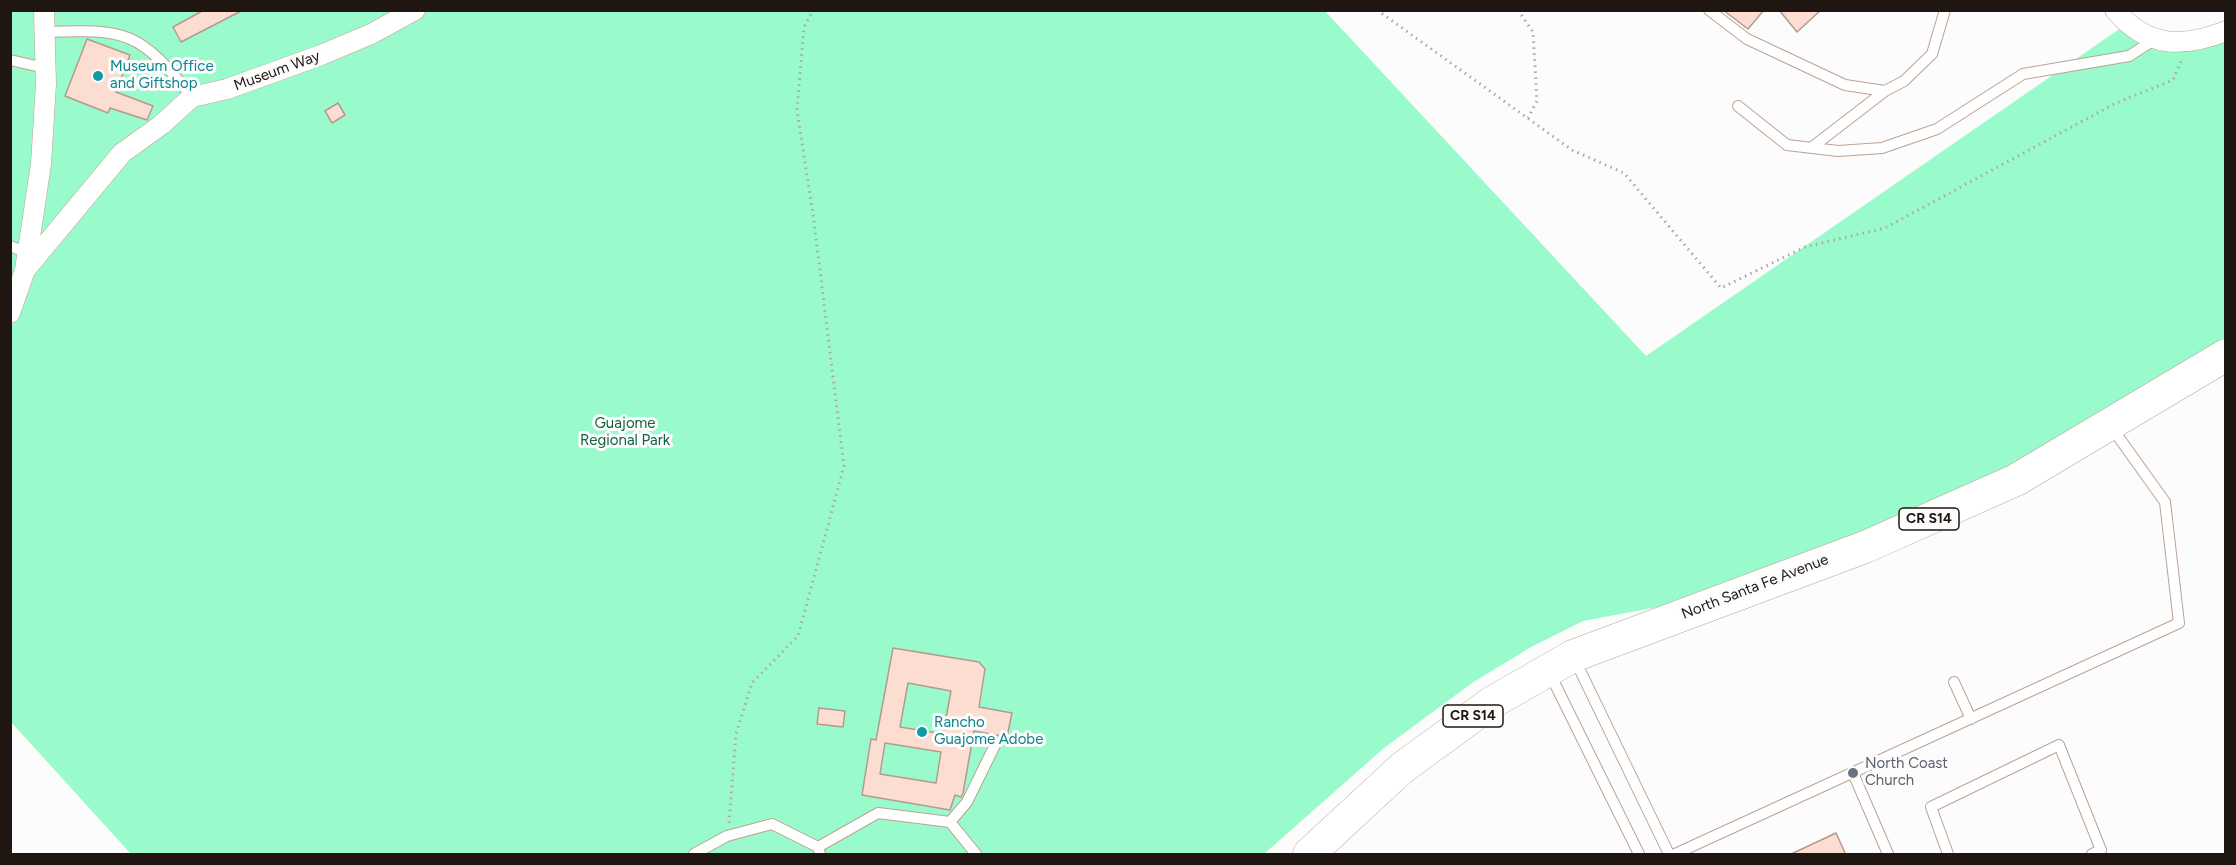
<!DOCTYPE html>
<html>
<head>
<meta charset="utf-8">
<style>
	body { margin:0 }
	#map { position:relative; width:2236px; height:865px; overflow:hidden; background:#fcfcfc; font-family:Figtree,sans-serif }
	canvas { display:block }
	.frame { position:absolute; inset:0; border:12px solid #201611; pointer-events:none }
</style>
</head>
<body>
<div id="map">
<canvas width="2236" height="865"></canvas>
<div class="frame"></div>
</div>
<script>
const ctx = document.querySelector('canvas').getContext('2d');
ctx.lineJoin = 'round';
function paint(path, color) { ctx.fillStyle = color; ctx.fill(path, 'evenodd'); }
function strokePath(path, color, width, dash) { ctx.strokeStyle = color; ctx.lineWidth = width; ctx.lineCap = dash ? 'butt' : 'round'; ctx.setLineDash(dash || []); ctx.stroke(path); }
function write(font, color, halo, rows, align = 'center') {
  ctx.font = font + ' Figtree,sans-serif'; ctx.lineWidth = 6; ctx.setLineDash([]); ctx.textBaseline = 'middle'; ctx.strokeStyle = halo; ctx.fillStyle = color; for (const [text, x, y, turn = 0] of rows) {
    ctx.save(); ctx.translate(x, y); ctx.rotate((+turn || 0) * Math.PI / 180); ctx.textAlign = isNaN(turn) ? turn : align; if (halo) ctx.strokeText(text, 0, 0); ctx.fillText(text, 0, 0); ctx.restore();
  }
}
const green = new Path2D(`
	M10,11H1325L1646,356L2128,23L2153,38L2225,32V357L2140,406L1738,592L1583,621L1531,647L1472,683L1384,748L1264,854H131L11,722Z`);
const building = new Path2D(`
	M204,10H243L181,42L173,27Z
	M1723,10H1764L1748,29Z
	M1779,10H1821L1797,32Z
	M87,39L130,55L116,92L153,106L147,120L110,108L108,113L65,96Z
	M338,103L345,115L332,123L325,111Z
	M893,648L979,662L985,669L979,707L1012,713L1007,737L974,731L963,793L961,797L955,795L950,810L862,795L871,739L876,740ZM908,683L951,691L943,734L900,727ZM885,743L941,752L936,783L880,774Z
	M819,708L845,711L843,727L817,724Z
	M1836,833L1846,855H1789Z`);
const path = new Path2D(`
	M1377,10L1572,150L1624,173L1721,288L1805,247L1885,228L2116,103L2173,80L2182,59
	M1518,10L1533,32L1537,101L1528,118
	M729,823L736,734L752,683L798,636L844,466L813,214L797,110L804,27L813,10`);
const service = new Path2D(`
	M1709,10L1747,39L1845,85L1885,91L1904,81L1932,54L1945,10
	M44,32C128,29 139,31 192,97
	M10,60L45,68
	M1738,106L1787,145L1838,151L1882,148L1937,129L2023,74L2129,56L2157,38
	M1811,148L1885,91
	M10,246L28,253
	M1574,658L1669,854
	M1549,672L1639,854
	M1954,682L1971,719
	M1853,773L1888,854
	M950,822L967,802L995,745
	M818,847L878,813L950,822L976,854
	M694,854L727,836L772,824L818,847L820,854
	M1675,854L2179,623L2165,502L2112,428
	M1948,854L1931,807L2059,745L2101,850L2092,854`);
const minor = new Path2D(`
	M2115,10C2147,48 2183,48 2226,31
	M25,270L122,153L161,125L192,97L227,89L321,55L371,34L415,10
	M10,313L25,270L41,164L46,84L44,10`);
const primary = new Path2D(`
	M1309,854L1402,768L1491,703L1573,656L1865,547L2016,480L2226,355`);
const markers = [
	[98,76,6,"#0f9aa8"],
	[922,732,6,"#0f9aa8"],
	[1853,773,6,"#6b7280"]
];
const shields = [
	[1929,519,60],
	[1473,716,60]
];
const shieldNames = [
	["CR S14",1929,519],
	["CR S14",1473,716]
];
const cultureNames = [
	["Museum Office",110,67],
	["and Giftshop",110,84],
	["Rancho",934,723],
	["Guajome Adobe",934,740]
];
const streetNames = [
	["Museum Way",277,71,-20],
	["North Santa Fe Avenue",1755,587,-21]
];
const parkNames = [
	["Guajome",625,424],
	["Regional Park",625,441]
];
const worshipNames = [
	["North Coast",1865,764],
	["Church",1865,781]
];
paint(green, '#99fbcb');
paint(building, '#fcddd1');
strokePath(building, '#b6998e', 1.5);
strokePath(service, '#bda293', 12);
strokePath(minor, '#bda293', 21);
strokePath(primary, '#bda293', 33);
strokePath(path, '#aba7a5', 3, [1.5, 4.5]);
strokePath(service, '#fff', 10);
strokePath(minor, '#fff', 20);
strokePath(primary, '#fff', 32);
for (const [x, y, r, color] of markers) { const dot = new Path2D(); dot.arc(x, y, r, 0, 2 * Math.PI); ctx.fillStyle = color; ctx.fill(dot); strokePath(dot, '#fcfcfc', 2); }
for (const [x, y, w] of shields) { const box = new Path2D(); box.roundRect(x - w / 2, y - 11, w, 22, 4.5); ctx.fillStyle = '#fcfcfc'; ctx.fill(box); strokePath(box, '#201611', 1.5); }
write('bold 14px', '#201611', null, shieldNames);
write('15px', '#0d838f', '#fcfcfc', cultureNames, 'left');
write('15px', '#201611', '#fcfcfc', streetNames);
write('15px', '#0f6343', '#fcfcfc', parkNames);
write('15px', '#5b616d', '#fcfcfc', worshipNames, 'left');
</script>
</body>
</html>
